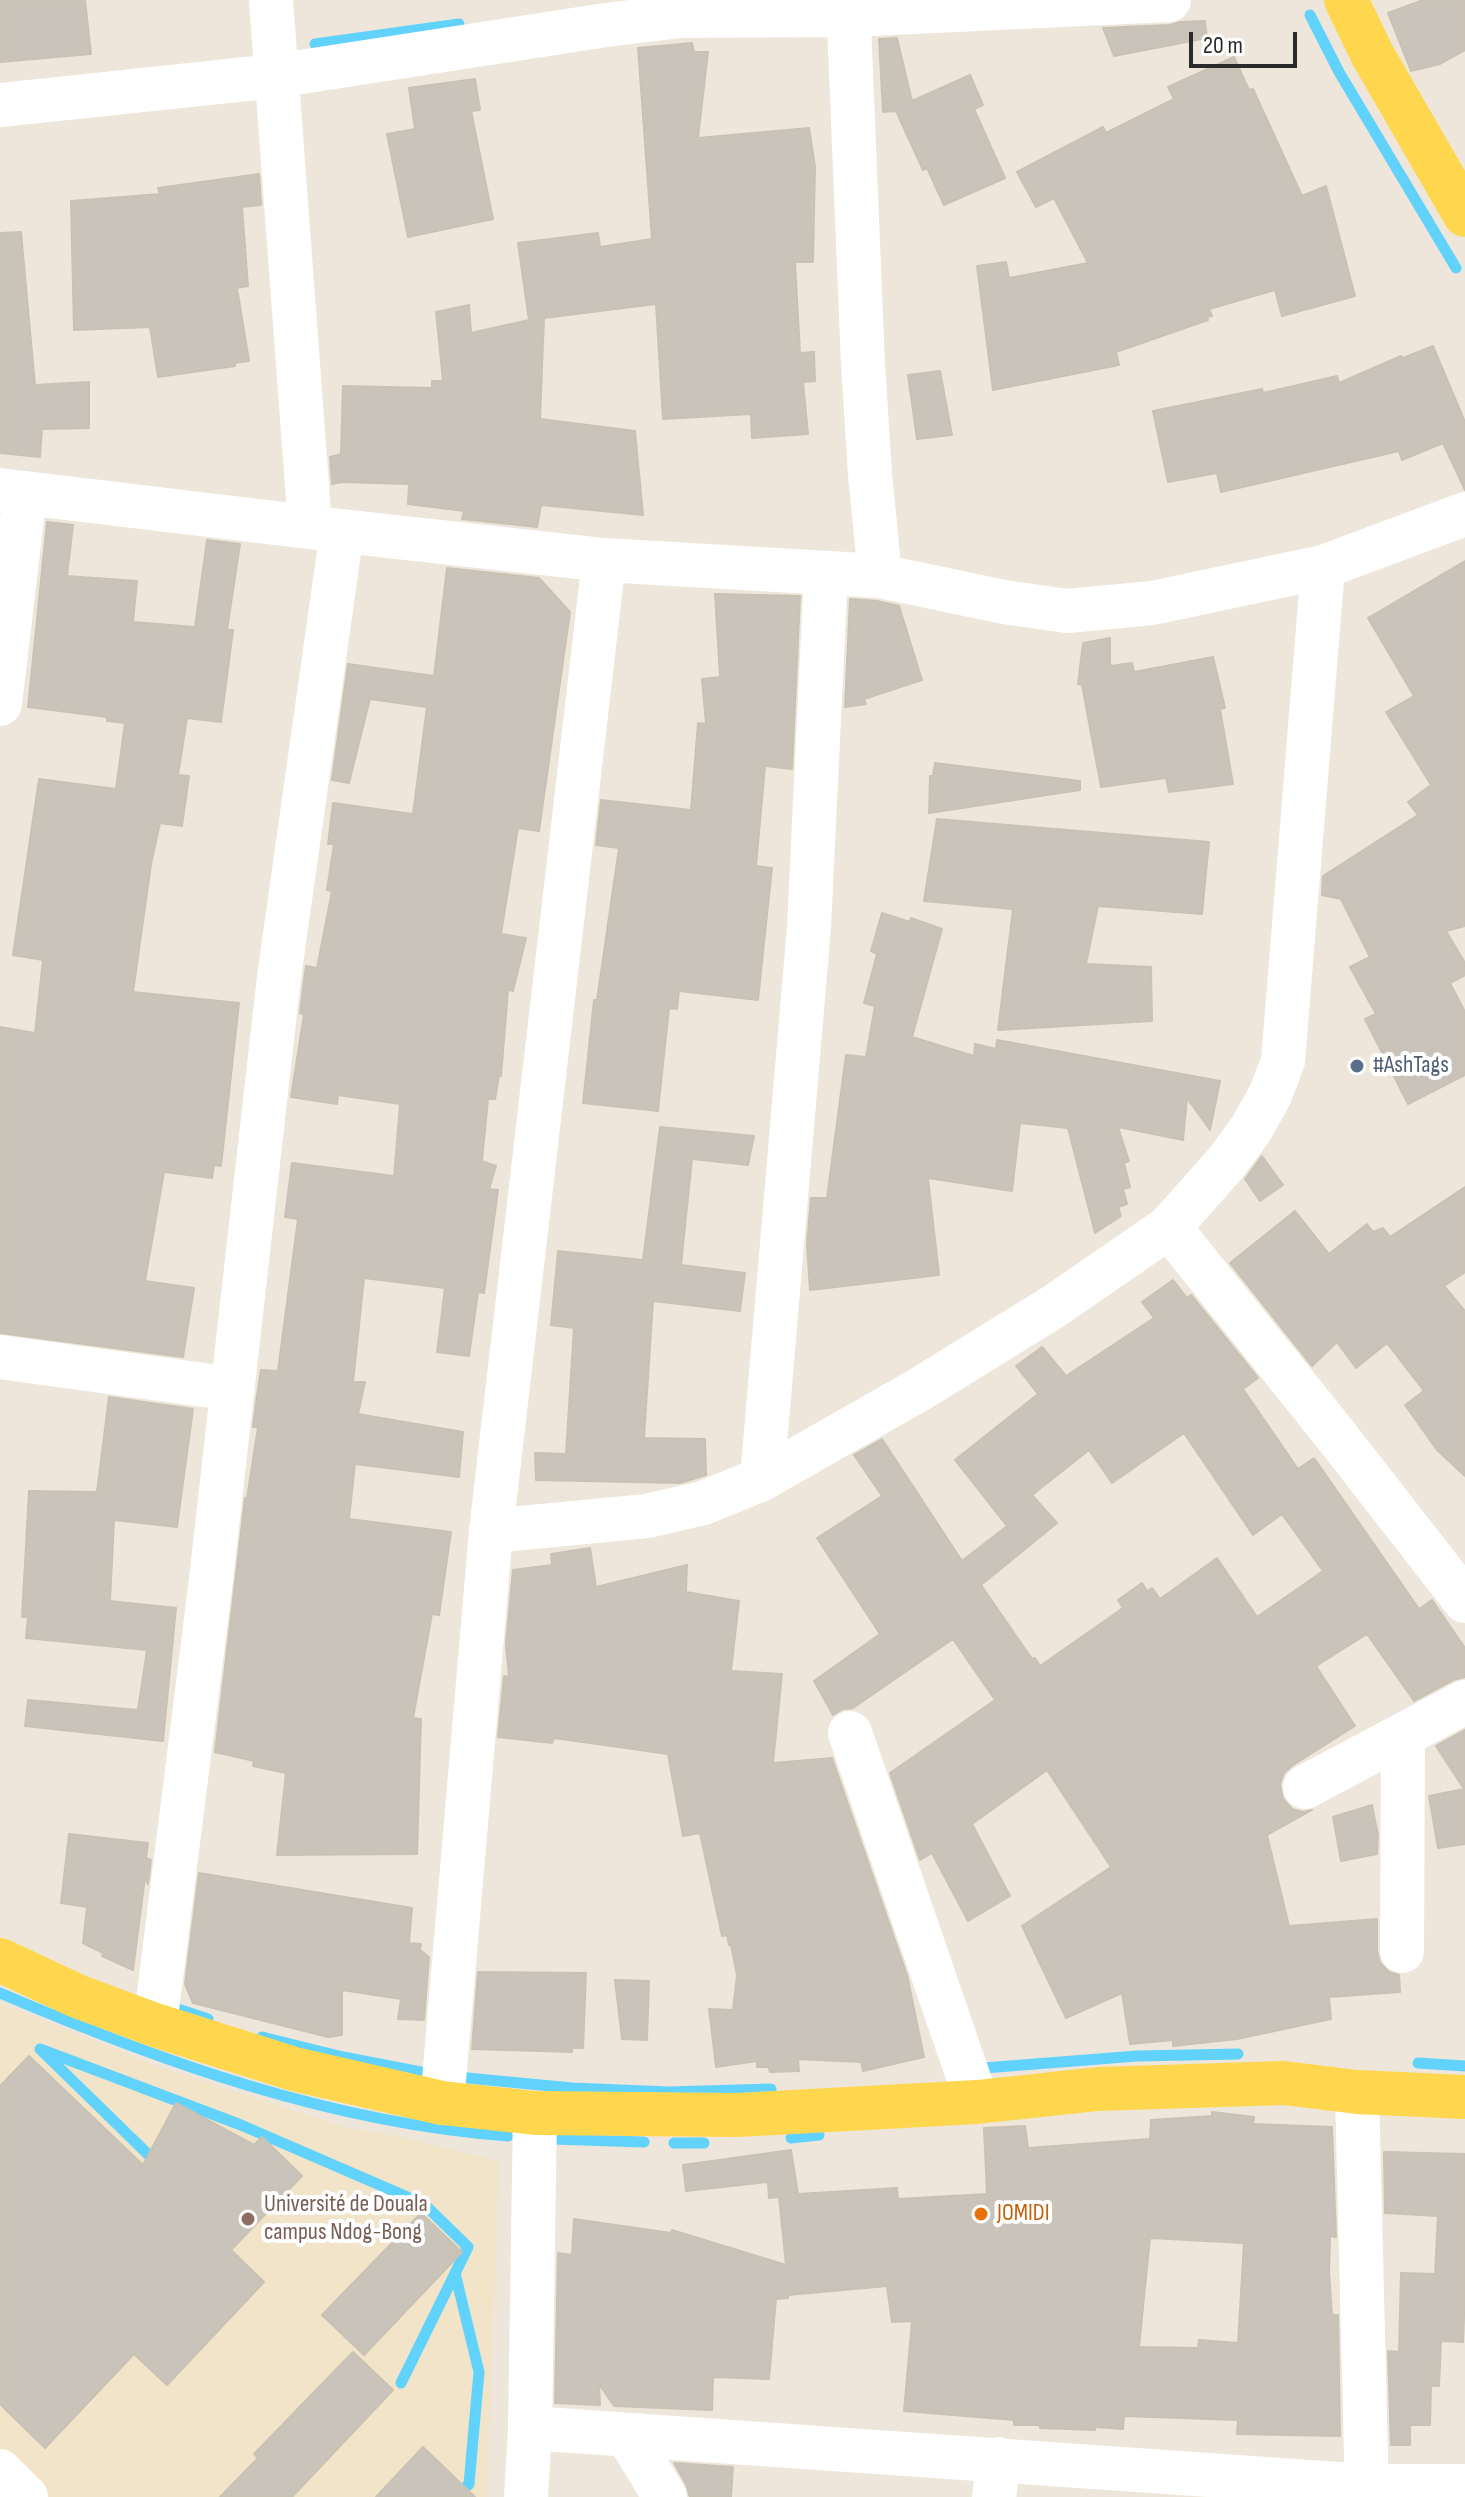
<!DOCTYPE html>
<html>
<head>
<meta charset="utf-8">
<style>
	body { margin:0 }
	#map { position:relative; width:1465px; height:2497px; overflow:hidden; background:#eee6da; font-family:"Sofia Sans Condensed",sans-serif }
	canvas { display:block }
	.scale { position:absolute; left:1189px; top:32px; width:108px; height:36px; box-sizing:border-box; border:4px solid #2a2a2a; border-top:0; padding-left:10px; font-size:24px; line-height:28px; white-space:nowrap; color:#2a2a2a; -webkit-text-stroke:6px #fff; paint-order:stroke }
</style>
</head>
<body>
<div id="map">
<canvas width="1465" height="2497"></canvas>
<div class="scale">20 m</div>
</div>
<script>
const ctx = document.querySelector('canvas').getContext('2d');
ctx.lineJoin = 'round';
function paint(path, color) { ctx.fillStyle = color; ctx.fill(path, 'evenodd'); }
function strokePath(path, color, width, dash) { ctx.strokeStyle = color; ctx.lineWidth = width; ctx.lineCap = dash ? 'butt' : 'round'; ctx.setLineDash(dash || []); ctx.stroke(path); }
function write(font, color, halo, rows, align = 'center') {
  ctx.font = font + ' "Sofia Sans Condensed",sans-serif'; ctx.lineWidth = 8; ctx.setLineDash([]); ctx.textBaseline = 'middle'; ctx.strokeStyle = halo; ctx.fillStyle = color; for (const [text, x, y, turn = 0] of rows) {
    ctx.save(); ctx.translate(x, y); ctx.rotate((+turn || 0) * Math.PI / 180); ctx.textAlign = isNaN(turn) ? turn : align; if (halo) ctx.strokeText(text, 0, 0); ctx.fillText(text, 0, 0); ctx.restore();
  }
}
const education = new Path2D(`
	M0,2003L159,2067L348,2128L402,2137L499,2161L487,2497H0Z`);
const stream = new Path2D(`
	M1310,15L1339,72L1456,268
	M315,44L459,24
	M0,1993C162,2062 331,2123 508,2136
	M175,2008L208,2019
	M262,2037L343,2057L426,2073
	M1418,2063L1465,2066
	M984,2068L1137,2056L1238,2054
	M457,2077L572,2088L669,2092L771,2089
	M791,2138L819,2135
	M553,2139L644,2142
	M674,2143H704
	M159,2165L40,2049L241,2125L412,2199L424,2204L468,2247L401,2383
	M455,2273L479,2372L469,2484L456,2497`);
const building = new Path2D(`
	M0,0H85L91,54L0,62Z
	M1423,0H1465V50L1440,64L1411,71L1388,13Z
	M1205,21L1207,38L1114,56L1103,28L1170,25L1180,22Z
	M897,38L912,101L970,75L983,105L974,109L1005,178L944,205L927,168L923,170L896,111L883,112L879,39Z
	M692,43L694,52H708L698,138L809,128L815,167L813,262H795L800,353L814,352L815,381L803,382L808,434L752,438L751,414L663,419L656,304L544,318L540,419L635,431L643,515L541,505L537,527L462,519L464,511L408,504L409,484L342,482L332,484L330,457L341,454L343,386L432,388V381H443L436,312L469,305L471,333L529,320L518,243L598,233L600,247L652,239L638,48Z
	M1234,57L1249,90L1253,89L1302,196L1326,186L1355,296L1282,316L1275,290L1209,309L1212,316L1207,317L1208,320L1116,352L1119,365L993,390L977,266L1006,262L1009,278L1088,263L1054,198L1036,207L1017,172L1103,127L1106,133L1174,99L1168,87Z
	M475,79L480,110L471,111L493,219L408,237L387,134L415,129L409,88Z
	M259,174L261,205L242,207L248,286L237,288L249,361L235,363V366L158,377L150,327L74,330L71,201L160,194L158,188Z
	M21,232L35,385L89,382V428L42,429L40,457L0,453V233Z
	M1433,346L1465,422V490L1443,443L1402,460L1399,451L1221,492L1217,473L1168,482L1153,411L1262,389L1263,393L1337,376L1339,383L1401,356L1403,358Z
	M940,371L952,435L917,439L908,375Z
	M47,522L73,525L67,576L137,581L133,622L195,627L207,540L240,544L227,630H233L221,722L187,718L178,775L189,776L182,826L160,823L151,864L133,992L239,1003L221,1166L214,1165L212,1178L164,1172L145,1281L194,1288L183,1357L0,1333V1027L35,1033L43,960L13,955L39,779L116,789L125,723L107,721V717L28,707Z
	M1465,561V926L1446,931L1465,963V975L1450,983L1465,1012V1075L1408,1104L1365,1019L1376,1014L1350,967L1370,957L1341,899L1322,895L1323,876L1418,815L1408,802L1431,785L1386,712L1414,696L1368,618Z
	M447,568L539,578L570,612L539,831L518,828L501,934L526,938L513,991L508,990L501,1076L499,1075L495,1099H488L482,1161L496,1166L489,1189L498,1190L484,1293L478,1292L469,1356L437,1352L445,1288L364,1278L353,1382H365L358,1414L463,1432L459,1477L355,1464L349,1519L451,1532L439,1615L432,1614L413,1718L421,1719L417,1854L277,1855L286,1773L253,1766L254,1761L215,1752L245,1498H247L258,1427H253L257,1396L261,1370L278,1371L298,1219L285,1217L292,1163L394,1176L400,1104L338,1095L337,1104L291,1097L304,1015L300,1013L304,980L306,966L317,968L332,891L327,890L334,844H328L333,803L413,814L427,707L370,699L349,783L332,780L348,664L434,676Z
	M715,594L800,596L792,769L765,766L756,866L772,868L758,1000L679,991L677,1009L669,1008L658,1111L583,1103L594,1000H597L619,848L596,845L601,800L691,810L698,723L706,724L702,679L720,677Z
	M850,599L877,601L899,606L922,680L864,699L866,704L845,707Z
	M1110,638V666L1132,663L1134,672L1213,657L1225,708L1220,709L1233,784L1169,792L1166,778L1101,787L1082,685L1078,684L1083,643Z
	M935,763L1080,781V790L929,813L930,776H933Z
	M937,819L1209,842L1202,914L1098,906L1086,964L1151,967L1152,1021L998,1030L1013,909L924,901Z
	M882,913L910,922L911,918L942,929L912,1037L974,1056L975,1044L996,1049L997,1040L1220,1081L1210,1130L1187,1098L1183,1140L1118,1127L1129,1161L1124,1163L1130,1187L1123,1189L1127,1204L1118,1207L1121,1216L1095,1233L1068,1128L1020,1123L1012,1191L928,1178L939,1275L810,1290L807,1244L811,1198H827L846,1055L866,1057L875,1006L864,1003L877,954L871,951Z
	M660,1127L754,1136L748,1165L692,1159L681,1265L745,1273L740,1311L653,1301L644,1438L705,1439L706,1475L680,1483L536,1480L535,1453L566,1454L574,1328L551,1325L558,1251L643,1260Z
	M1262,1156L1283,1185L1260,1201L1245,1179Z
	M1465,1187V1272L1444,1286L1465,1311V1476L1437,1450L1405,1405L1424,1391L1387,1343L1356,1368L1337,1342L1312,1366L1230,1263L1295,1211L1329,1254L1367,1224L1373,1232L1383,1228L1390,1237Z
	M1173,1280L1187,1298L1191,1295L1258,1378L1243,1389L1298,1469L1314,1458L1419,1609L1432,1600L1465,1648V1677L1453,1680L1414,1701L1367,1634L1316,1666L1355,1726L1293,1765L1284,1773L1280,1785L1283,1799L1292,1809L1303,1812L1312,1810L1267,1835L1289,1926L1377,1919V1951L1380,1963L1389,1972L1399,1975L1400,1992L1329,1997L1331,2019L1237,2039L1173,2046V2040L1130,2044L1122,1993L1066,2018L1022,1926L1111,1867L1047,1770L972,1824L1010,1896L968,1921L932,1853L920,1860L890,1773L995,1700L953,1639L853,1708L843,1709L833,1715L814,1681L880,1634L817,1538L882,1496L854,1455L882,1439L962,1561L1007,1526L955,1460L1038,1394L1016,1366L1042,1347L1066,1376L1154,1318L1142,1302ZM1184,1433L1253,1535L1282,1514L1323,1571L1257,1617L1217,1558L1160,1599L1152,1588L1147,1591L1142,1583L1118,1600L1123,1608L1040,1666L1035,1658L1032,1659L981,1585L1057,1523L1032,1495L1089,1450L1112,1483Z
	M109,1397L193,1409L177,1527L114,1520L110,1601L176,1608L163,1741L25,1726L28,1700L138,1710L147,1650L26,1638L28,1617H22L29,1491L97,1492Z
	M590,1548L596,1587L687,1565L686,1592L739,1601L731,1671L782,1674L773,1763L832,1758L907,1975L924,2057L863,2071L861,2062L798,2059L799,2071L770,2072L768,2067H757V2061L716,2067L709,2009L733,2010L737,1975L731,1945H729L727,1935L722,1936L700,1833L683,1836L668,1754L554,1738L552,1743L498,1737L504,1676L509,1677L506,1644L513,1570L552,1565L551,1554Z
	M1465,1730V1844L1438,1848L1429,1796L1464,1789L1436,1746Z
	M1372,1805L1378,1835L1377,1854L1341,1861L1333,1817Z
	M69,1834L148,1843L146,1858L151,1860L148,1884L145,1877L133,1970L102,1956L103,1953L83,1943L87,1907L61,1903Z
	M199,1873L412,1908L409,1943L421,1944L420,1950L429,1957L424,2020L398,2019L401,1999L342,1990V2035L328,2037L193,2003L185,1984Z
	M478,1972L586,1973L583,2048H572V2052L472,2049Z
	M615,1980L649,1981L647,2040L622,2039Z
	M29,2056L143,2165L176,2103L254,2145L262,2137L302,2176L231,2250L264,2282L167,2385L134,2354L45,2448L0,2404V2086Z
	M1212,2112L1254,2117L1253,2124L1332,2127L1336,2237L1330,2236L1329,2272L1332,2315H1338L1340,2436L1237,2434L1238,2420L1124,2416L1123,2429L1095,2427V2430L1040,2428V2425H1014V2420L904,2411L912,2321L892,2322L887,2286L788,2295V2298L776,2299L769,2379L713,2377L712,2410L614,2406L599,2384L600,2405L555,2403L558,2253L572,2255L574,2219L671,2233L672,2230L786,2265L779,2197L769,2198L768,2182L686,2191L683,2165L791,2150L798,2194L897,2188L898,2199L987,2194L984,2128L1025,2126L1028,2148L1150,2139L1151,2120L1212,2116ZM1150,2238L1244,2243L1238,2343L1199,2340L1198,2348L1139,2347Z
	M1384,2152L1465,2154V2293L1463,2342L1441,2341L1439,2386H1431L1430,2425H1410V2445H1391L1388,2351L1399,2352L1401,2273L1435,2274L1438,2216L1385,2213Z
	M421,2213L462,2252L364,2355L322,2315Z
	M353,2352L393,2390L292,2497H220L258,2458L254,2454Z
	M423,2447L475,2497H376Z
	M674,2463L733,2467L731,2497H690L686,2484Z`);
const minor = new Path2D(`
	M271,0L310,526
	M848,0L863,364L870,474L880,576
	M0,105L275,76L606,25L681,16L850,15L1169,0
	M0,490L342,531L604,560L880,576L1004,602L1067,611L1152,603L1323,567L1465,514
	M0,704L25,493
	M1169,1227L1334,1433L1465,1601
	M0,1357L233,1389
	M762,1479L809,927L826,573
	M491,1531L647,1516L703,1503L762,1479L920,1389L1053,1307L1169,1227L1226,1163L1251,1129L1270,1095L1283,1061L1323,567
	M850,1733L977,2102
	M1305,1787L1465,1702
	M1402,1951L1403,1735
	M155,2025L210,1588L279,977L342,531
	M1357,2092L1367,2497
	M442,2103L491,1531L604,560
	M530,2428L1367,2486H1465
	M628,2436L665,2497
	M0,2471L26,2497
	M526,2497L530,2428L535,2113
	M994,2497L999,2459`);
const major = new Path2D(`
	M1346,0L1372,54L1465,215
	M0,1960L77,1996L155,2025L294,2069L442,2103L535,2113L737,2115L977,2102L1098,2089L1284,2083L1357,2092L1465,2097`);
const markers = [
	[1357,1066,8,"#5c6f8a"],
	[981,2214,8,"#e8710a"],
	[248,2219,8,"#8d6e63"]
];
const serviceNames = [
	["#AshTags",1373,1066]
];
const educationNames = [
	["Université de Douala",264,2205],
	["campus Ndog-Bong",264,2233]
];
const foodNames = [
	["JOMIDI",997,2214]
];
paint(education, '#f2e4c8');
strokePath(stream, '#61d2fc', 11);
paint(building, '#c9c3ba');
strokePath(building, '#c9c2b4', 2);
strokePath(minor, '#fff', 44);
strokePath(major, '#ffd74e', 44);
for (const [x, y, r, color] of markers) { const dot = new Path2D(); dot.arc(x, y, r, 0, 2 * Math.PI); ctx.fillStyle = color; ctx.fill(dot); strokePath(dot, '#fff', 3); }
write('24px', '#4e5e75', '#fff', serviceNames, 'left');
write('24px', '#785e54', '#fff', educationNames, 'left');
write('24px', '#c56008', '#fff', foodNames, 'left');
</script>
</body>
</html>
